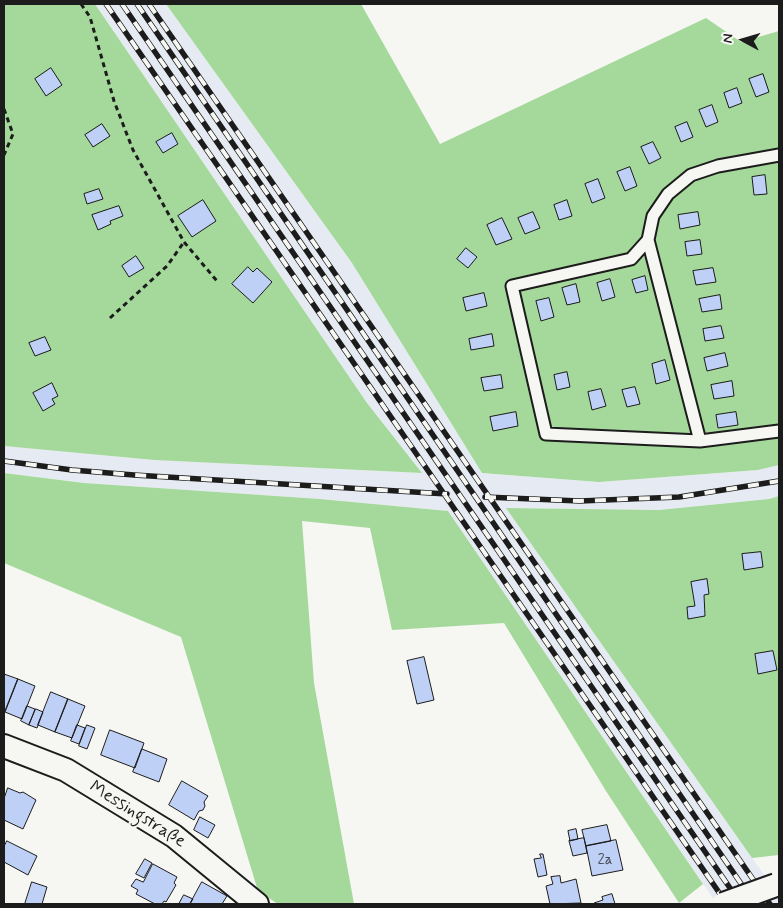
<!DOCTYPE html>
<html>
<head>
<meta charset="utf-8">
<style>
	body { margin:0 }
	#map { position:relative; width:783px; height:908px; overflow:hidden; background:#f6f6f2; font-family:Mynerve,sans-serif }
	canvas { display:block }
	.frame { position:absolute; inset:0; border:5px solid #1c1c1c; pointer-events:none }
	.north { position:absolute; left:718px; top:15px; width:50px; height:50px; -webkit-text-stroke:4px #f6f6f2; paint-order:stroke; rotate:276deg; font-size:14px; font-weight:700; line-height:20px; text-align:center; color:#1c1c1c }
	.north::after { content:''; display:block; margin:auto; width:18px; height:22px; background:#1c1c1c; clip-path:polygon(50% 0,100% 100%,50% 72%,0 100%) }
</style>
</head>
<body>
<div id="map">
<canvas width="783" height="908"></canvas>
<div class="frame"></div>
<div class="north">N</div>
</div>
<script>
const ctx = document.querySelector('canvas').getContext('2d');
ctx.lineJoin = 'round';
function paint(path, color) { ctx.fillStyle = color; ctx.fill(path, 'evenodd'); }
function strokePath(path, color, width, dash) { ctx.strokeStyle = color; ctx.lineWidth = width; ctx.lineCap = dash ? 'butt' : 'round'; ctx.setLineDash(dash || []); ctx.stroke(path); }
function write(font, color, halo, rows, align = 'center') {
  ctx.font = font + ' Mynerve,sans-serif'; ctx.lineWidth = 4.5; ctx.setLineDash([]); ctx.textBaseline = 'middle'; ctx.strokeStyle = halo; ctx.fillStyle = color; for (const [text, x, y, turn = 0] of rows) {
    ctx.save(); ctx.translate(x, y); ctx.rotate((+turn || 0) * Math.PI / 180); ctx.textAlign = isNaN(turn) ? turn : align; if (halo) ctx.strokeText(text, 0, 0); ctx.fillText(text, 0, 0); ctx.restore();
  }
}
const built = new Path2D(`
	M95,4H166L352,263L482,473L599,482L758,470L779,465V496L769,499L659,510L507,508L752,858L779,895V904H717L448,511L320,499L84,483L4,473V446L154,460L422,473L367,403Z`);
const green = new Path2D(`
	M4,4H95L367,403L422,473L154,460L4,446Z
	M166,4H361L440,144L706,18L741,42L779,31V465L758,470L599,482L482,473L352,263Z
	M4,473L84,483L320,499L448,511L703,884L679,903L606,791L504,623L392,630L370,528L302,521L314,683L354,904H278L258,891L181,637L4,563Z
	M779,496V855L752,858L506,508L659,510L769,499Z`);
const building = new Path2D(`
	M51,68L62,85L46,96L35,79Z
	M763,74L769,92L756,97L749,79Z
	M737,88L742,103L729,108L724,93Z
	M712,105L718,122L706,127L699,110Z
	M687,122L693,137L681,142L675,127Z
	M102,124L110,136L93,147L85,135Z
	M172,133L178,144L163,153L156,142Z
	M653,142L661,158L649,164L641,147Z
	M630,167L637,186L625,191L617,172Z
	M765,175L767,194L754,195L752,177Z
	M598,179L605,198L592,203L585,184Z
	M99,189L103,199L87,204L84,194Z
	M203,200L216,221L192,237L178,216Z
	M567,200L572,216L559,220L554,205Z
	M119,206L123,216L110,221L111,224L98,230L92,215Z
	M533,212L540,228L525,234L518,218Z
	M698,212L700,225L680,229L678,215Z
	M502,218L512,239L496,245L487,225Z
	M700,240L702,254L687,256L685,242Z
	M466,248L477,257L468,268L457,259Z
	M136,256L144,268L129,277L122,266Z
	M248,267L253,272L257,268L272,282L253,303L232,284Z
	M713,268L716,282L696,285L693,271Z
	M645,276L648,290L636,293L632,280Z
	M610,279L615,297L602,301L597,283Z
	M576,284L580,302L567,305L562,288Z
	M484,293L487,306L466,311L463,298Z
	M720,295L722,309L702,312L699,299Z
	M549,298L554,317L541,321L536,301Z
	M721,326L724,338L705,341L703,329Z
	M492,334L494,346L471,350L469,339Z
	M45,337L51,350L35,356L29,343Z
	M725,353L728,366L707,371L704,358Z
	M665,360L670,380L656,384L652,364Z
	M567,372L570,387L557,390L554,375Z
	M501,375L503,388L484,391L481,378Z
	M732,381L734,396L714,399L711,385Z
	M52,383L58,396L52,399L55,404L43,411L33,393Z
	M635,387L640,404L627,407L622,390Z
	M601,389L606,406L592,410L588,392Z
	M516,412L518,426L493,431L490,417Z
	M736,412L738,425L718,428L716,415Z
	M761,552L763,567L744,570L742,554Z
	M707,579L709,594L704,595L705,616L688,619L687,607L695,606L691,582Z
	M773,651L777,670L758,674L755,654Z
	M424,657L434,700L417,704L407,661Z
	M4,674L18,679L5,712H4Z
	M18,679L35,686L22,719L5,712Z
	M51,692L68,699L55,732L38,725Z
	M68,699L85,706L72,738L55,732Z
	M27,706L35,709L29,725L21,721Z
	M36,709L43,712L37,728L29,725Z
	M77,725L85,728L79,744L71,741Z
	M87,725L95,728L87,749L79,746Z
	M110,730L144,743L135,768L101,755Z
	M142,749L167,759L159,782L133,772Z
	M182,781L208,796L204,802L205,806L203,810L199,811L194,820L169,805Z
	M8,788L20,793L23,792L36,800L23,829L4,820V799Z
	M200,817L215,825L208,838L194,830Z
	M607,825L611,841L586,846L582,830Z
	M576,829L578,839L570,841L568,831Z
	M584,838L587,853L573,856L569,841Z
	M616,840L623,870L592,876L586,846Z
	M7,841L37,856L28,875L4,862V847Z
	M540,854H543L547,875L538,877L534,859L541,858Z
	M145,859L152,863L144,878L136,874Z
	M153,864L177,877L174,883L176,885L166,902L164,901L162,904H155L136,894L138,890L131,886L136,879L143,882Z
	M560,876L561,883L576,879L581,903L550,904L546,886L553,884L551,877Z
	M32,882L47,887L42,904H25Z
	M202,882L227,896L222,904H190Z
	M612,894L615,904H594V903L603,900L602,897Z
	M184,895L193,899L190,904H179Z`);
const path = new Path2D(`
	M81,4L90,17L114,101L133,150L184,242L217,281
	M4,109L13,134L4,155
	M110,318L167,266L184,242`);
const lane = new Path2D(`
	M779,155L718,166L691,175L668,194L653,216L648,240L700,441L779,431
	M648,240L631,259L512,286L546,434L700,441`);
const street = new Path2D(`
	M4,746L66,770L174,836L257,904`);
const rail = new Path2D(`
	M106,4L727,904
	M122,4L741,904
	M137,4L755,904
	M149,4L770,904
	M4,461L72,470L134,475L447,494
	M485,497L580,501L679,497L779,481`);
const streetBridge = new Path2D(`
	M723,904L776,885`);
const numberNames = [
	["2a",605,861]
];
const streetNames = [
	["Messingstraße",137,815,32]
];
paint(built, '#e6ebf3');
paint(green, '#a5d99b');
paint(building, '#bfd0f6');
strokePath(building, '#1c1c1c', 1);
strokePath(lane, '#1c1c1c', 15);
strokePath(street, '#1c1c1c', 26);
strokePath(path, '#1c1c1c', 3, [5, 4]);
strokePath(lane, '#f6f6f2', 11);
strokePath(street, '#f6f6f2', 22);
strokePath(rail, '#1c1c1c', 5.5);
strokePath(rail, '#f6f6f2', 4, [11]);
strokePath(streetBridge, '#1c1c1c', 26, []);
strokePath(streetBridge, '#f6f6f2', 22);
write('15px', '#454952', null, numberNames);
write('18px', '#1c1c1c', '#f6f6f2', streetNames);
</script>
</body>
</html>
